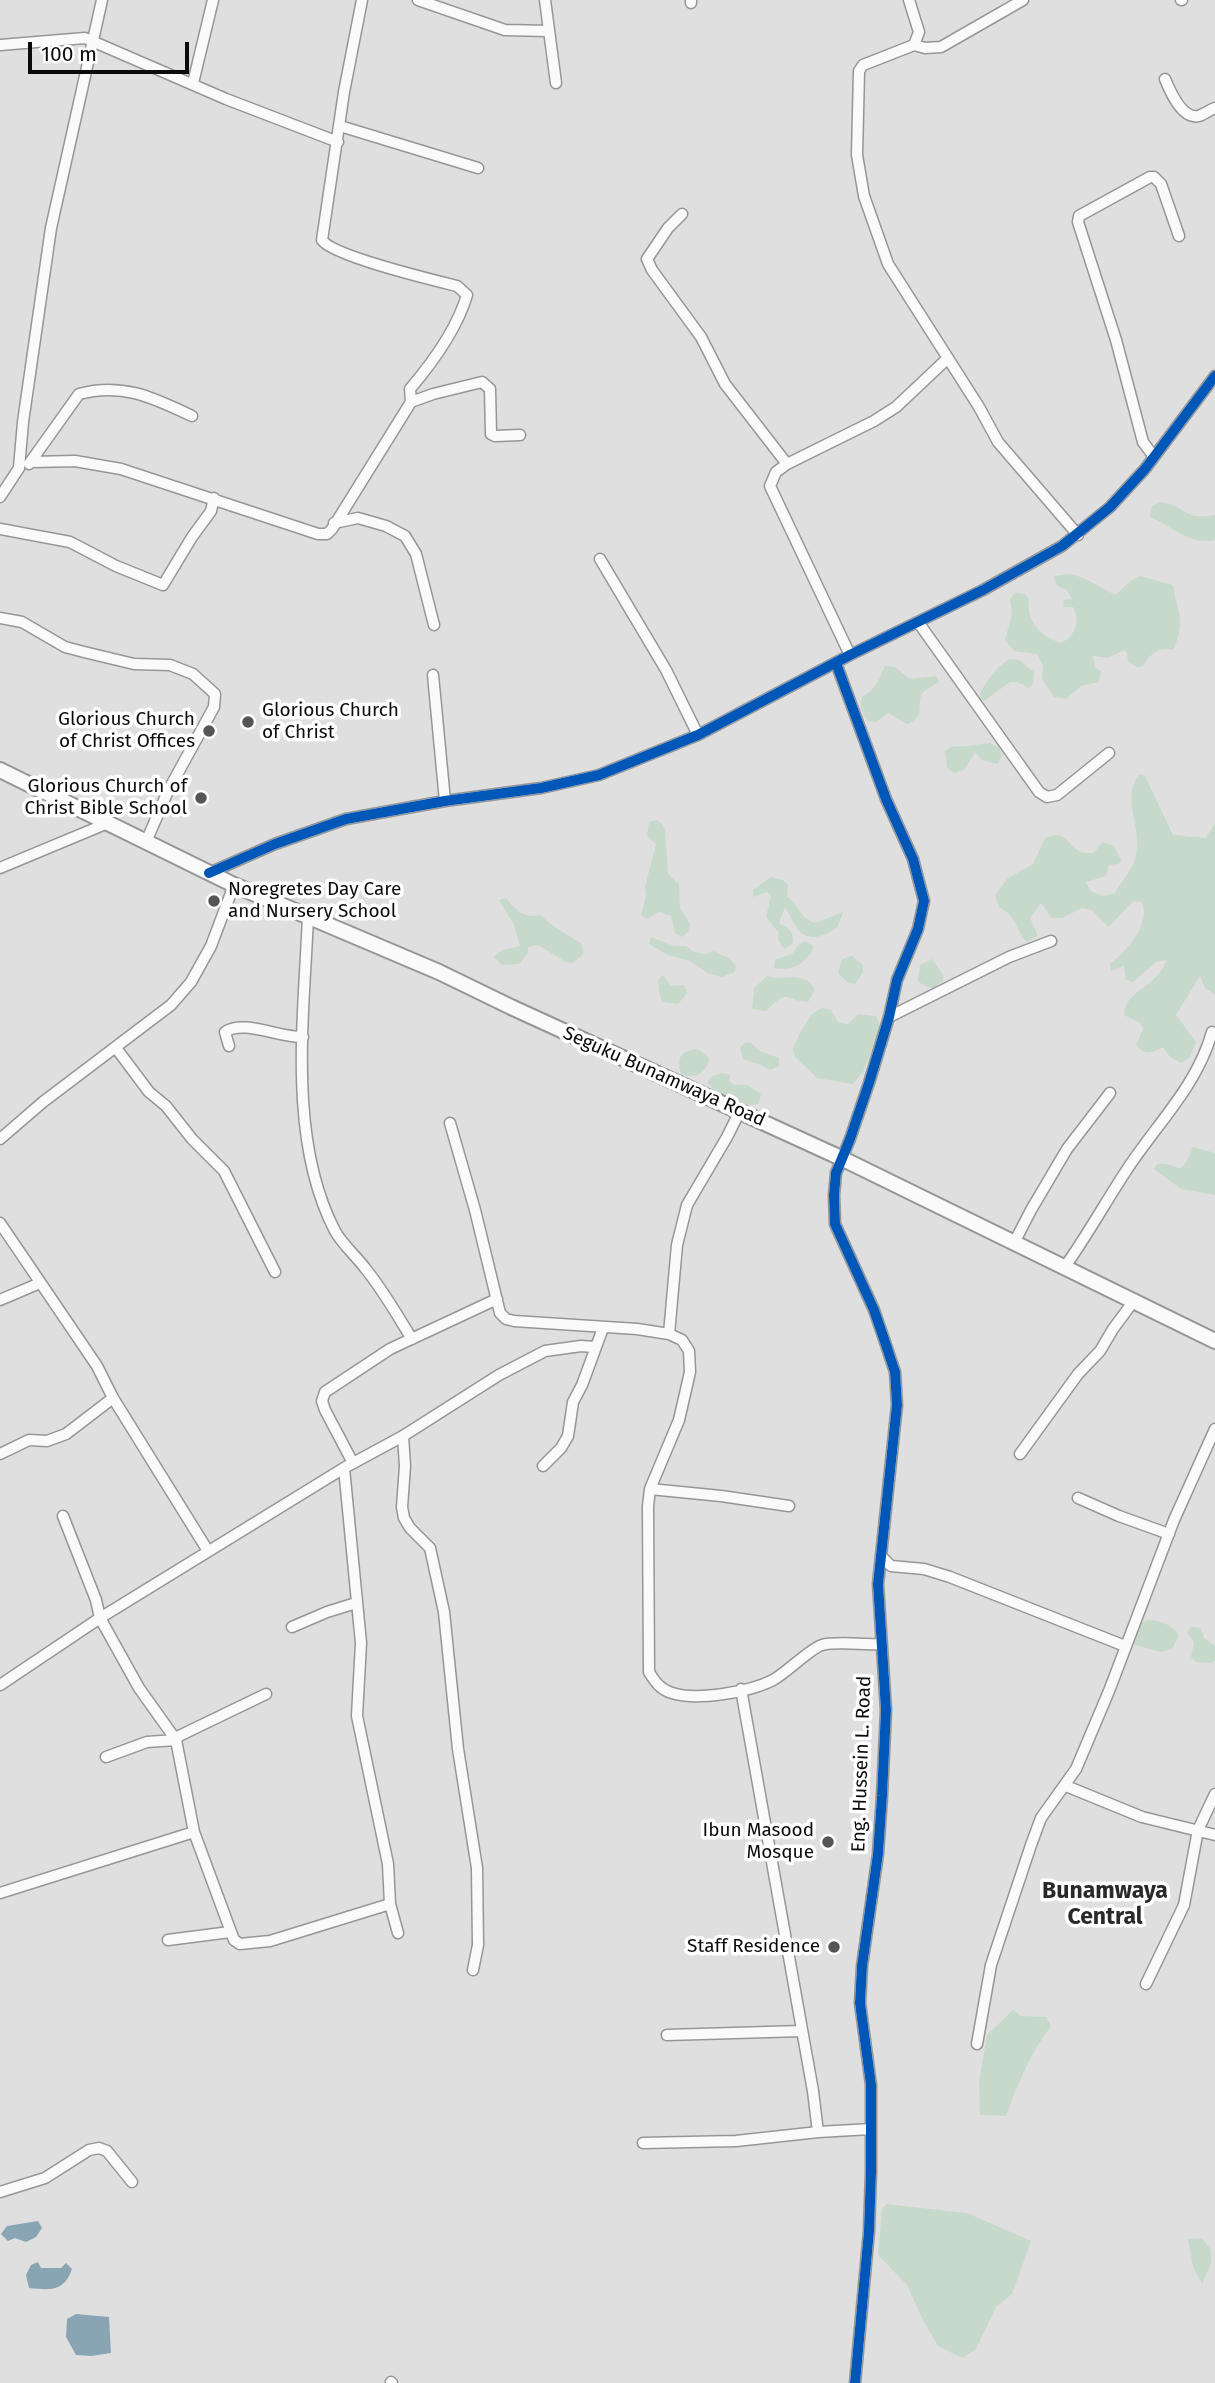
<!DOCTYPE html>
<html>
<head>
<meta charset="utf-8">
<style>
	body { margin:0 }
	#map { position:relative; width:1215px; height:2383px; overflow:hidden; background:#dfdfdf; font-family:"Fira Sans",sans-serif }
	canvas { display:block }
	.scale { position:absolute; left:28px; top:42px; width:161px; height:32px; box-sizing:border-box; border:4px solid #0b0b0c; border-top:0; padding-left:9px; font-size:21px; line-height:24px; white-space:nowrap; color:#0b0b0c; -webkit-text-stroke:5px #fff; paint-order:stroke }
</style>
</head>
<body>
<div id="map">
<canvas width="1215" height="2383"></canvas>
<div class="scale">100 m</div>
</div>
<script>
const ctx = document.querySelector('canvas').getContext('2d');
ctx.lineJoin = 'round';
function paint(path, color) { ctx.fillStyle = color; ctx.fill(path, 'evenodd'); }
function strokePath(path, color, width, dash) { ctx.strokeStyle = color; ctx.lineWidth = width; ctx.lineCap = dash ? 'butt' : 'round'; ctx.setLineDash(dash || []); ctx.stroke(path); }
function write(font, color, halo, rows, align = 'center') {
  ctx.font = font + ' "Fira Sans",sans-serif'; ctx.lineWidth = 7; ctx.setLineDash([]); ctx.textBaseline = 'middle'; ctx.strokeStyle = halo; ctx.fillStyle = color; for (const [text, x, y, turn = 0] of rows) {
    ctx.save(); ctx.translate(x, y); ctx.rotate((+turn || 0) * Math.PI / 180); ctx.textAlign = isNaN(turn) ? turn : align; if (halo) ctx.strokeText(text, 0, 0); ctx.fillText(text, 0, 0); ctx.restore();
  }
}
const green = new Path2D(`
	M1161,502C1188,506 1182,521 1215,515V540C1190,546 1172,526 1150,517L1152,506Z
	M1069,574C1087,577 1100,588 1116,595L1129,582L1140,576L1173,585C1177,613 1187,621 1173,650C1159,646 1150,654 1143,666L1137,667L1128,661L1127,653L1124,650L1108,658L1093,656L1095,667L1101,671L1099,682L1081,686L1066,699L1054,697L1042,679L1043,667L1037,654L1014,651L1005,640L1012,614L1010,599L1015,593L1025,594L1029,599C1026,621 1040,636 1061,643C1076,636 1080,621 1073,607H1063L1064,600L1072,599L1067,590C1058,587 1055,585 1054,576Z
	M1010,659L1019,660L1034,672L1033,683L1029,688L1017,682H1010L984,701L979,698C982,685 998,665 1010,659Z
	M885,666L895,667L910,679L936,676L939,682C934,686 923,689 921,696C917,707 926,717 907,724L888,713L876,722L868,721C862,713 859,707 862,697C875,690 879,680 885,666Z
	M990,743L1000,748L1002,757L997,764L982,760L975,752L964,770L954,773L947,768L945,751L952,746C965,748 977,744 990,743Z
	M1139,774L1145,776L1173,835L1206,838L1215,823V995L1205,988L1200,976L1176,1015L1196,1042L1190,1057L1181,1063L1170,1057L1163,1047C1152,1053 1145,1056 1136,1045L1143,1029L1140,1023L1124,1015C1125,989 1159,987 1166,960L1156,962L1133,982L1126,980L1124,966L1111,971L1110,964C1127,951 1151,924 1142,902L1134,901C1124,909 1118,919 1108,927L1092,910L1082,908L1062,918H1052L1041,903L1030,918L1038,936L1027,942C1015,930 1016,913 999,908L995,895L1008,878L1033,864L1045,838C1068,829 1065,845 1081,852C1085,853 1089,853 1093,853L1103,842L1114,846L1121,860L1119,864L1109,865L1106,876L1086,882L1091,891L1103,896L1115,893C1121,882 1131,871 1135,859C1144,828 1120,800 1139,774Z
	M657,820L663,825L665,831L668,874L679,884L680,907L690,924L688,932L682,937L675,933L671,916L659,912L647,919L641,915L646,896L645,887L656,844L647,836L649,822Z
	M771,877L783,880L788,885L787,897C802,906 796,916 815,923L843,912L838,926C829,935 811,942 800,932C794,926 790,914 785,907L779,923C790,928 793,931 793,943L784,949L778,940L779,933L766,917L771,896L767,892L753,897V890Z
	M506,898C515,910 525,919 541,915C551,927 568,934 582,944L583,954L573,963L566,962L538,945L528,947V953L519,964L502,965L494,957L502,950L520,946L514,925L499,900Z
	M651,937L674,946H686L694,952L706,954L713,951L729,958L736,966L735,972L722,977L708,973L690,961L668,955L649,944Z
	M806,941L814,947C807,963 792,972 774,968L775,960L792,954L800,943Z
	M852,956L863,965V972L855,984L848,983L838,973L842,959Z
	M932,959L943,975V980L934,988L928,987L918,982L920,965Z
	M663,975L671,986L684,985L687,993L678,1004L663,1002L659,993L658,980Z
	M767,976C785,982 803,969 815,990L808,1002C782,1000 789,988 766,1011L752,1009L754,988Z
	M822,1008L831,1010L838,1022L848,1024L858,1014L876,1016L881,1027L863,1072L853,1084L817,1078L795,1057L793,1048L800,1033L812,1014Z
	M746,1042L751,1043L760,1051L779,1058V1066L770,1070L761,1065L743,1059L740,1047Z
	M698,1049L710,1059C703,1075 698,1078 681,1075C677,1058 679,1051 698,1049Z
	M722,1073L730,1075L729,1081L734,1085H747L761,1094L758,1104C739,1109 721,1096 707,1082L712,1076Z
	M1193,1147L1215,1153V1195L1181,1189L1154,1169L1157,1164C1181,1161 1178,1183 1193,1147Z
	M1147,1620C1161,1621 1170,1623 1179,1635L1172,1649L1161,1652L1135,1645L1133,1641L1140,1623Z
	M1191,1627L1201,1628L1204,1638L1215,1646V1660L1211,1663L1196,1662L1191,1657L1194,1642L1187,1632Z
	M1013,2010L1021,2016L1046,2017L1051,2026C1030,2054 1018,2083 1006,2116L980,2115L979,2082L987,2035Z
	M886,2204L967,2213L1031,2241L1012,2294L996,2307L976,2349L962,2358L938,2346L921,2316L907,2285L878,2255L882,2210Z
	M1202,2238L1211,2250V2264L1202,2284L1193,2267L1188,2239Z`);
const water = new Path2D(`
	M38,2221L42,2228L36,2237L26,2242L15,2238L8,2241L1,2234L7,2226Z
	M38,2262L41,2268H61L66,2263L72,2269C64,2292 51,2290 29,2288L26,2275L31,2265Z
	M76,2314L109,2317L111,2353L91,2356L76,2355L66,2337L67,2319Z`);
const street = new Path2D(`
	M418,0L505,30L549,31
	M545,0L556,83
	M691,0V3
	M909,0L919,32L914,45L863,65L859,71L857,155L864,196L888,264L979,407L998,442L1078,535
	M1181,0H1182
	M0,45L85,38L226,99L338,142
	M914,45L925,48L941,47L1023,0
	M1165,79C1170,91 1182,120 1199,116C1204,114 1210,110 1215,108
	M193,83L213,0
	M340,126L478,168
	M682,214L668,228L647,259L652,270L701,337L725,384L787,464L776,472L770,486L850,655
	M411,402L433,394L482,382L490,389L491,434L495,436L520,435
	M1154,457L1143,442L1116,340L1078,222L1079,216L1150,177H1154L1161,184L1179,236
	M31,462L75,461L121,469L318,534H327L332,529L411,402L410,389C433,362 457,329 467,295L457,286C433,280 333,256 322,240L344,92L362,0
	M29,464L79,394C122,382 154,398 192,416
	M787,464L874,421L896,407L948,358
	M0,497L19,468L23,422L51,228L102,0
	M334,523L358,518L386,526L405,536L416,554L434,625
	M0,529L70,542L116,566L163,585L192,537L211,511L214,498
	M600,559L666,670L698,735
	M0,618L22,622L65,647L84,652L134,664L170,665L193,674L215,694L214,707L168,791L146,842
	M918,622L1039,792L1047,797L1057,795L1109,753
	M836,663L886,799L913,859L924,901L918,929L897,980L889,1017L869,1083L850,1139L836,1173L834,1195L835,1224L874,1310L884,1339L895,1372L897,1405L878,1584L886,1710L882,1796L878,1854L862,1966L860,2003L871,2085V2172L869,2231L855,2383
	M433,675L445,801
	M0,868L108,823
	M209,873L275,844L346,819L445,801L541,788L599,775L698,735L850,655L983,590L1062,546L1110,507L1145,469L1215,376
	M308,916C304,1016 287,1139 335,1231C342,1244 356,1256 365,1268C383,1290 397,1315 412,1339
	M889,1017L1009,957L1051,941
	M229,1046L225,1032C243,1019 280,1038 303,1037
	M116,1048L149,1092L166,1106L192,1139L224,1171L275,1272
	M450,1123L475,1210L500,1313L506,1319L514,1321L637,1329L669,1334L682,1340L689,1351L690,1372L679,1420L650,1489L648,1506L649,1672C655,1682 661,1690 672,1693C697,1701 750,1692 773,1680C786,1673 811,1648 822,1645C835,1641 866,1645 882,1644
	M0,1139L43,1102L171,1005L191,982L211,946L234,885
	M0,1223L97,1366L113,1398L208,1551
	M1014,1243L1031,1210L1067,1149L1110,1093
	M1064,1268C1087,1236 1106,1201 1128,1168C1157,1124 1198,1084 1212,1032
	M0,1300L40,1283
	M669,1334L677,1245L687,1205L727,1137L740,1111
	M403,1436L405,1466L402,1507L404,1518L410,1528L430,1548L444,1612L458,1749L477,1868L478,1945L473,1970
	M0,1454L29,1440L47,1441L66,1434L113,1398
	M1020,1454L1078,1374L1100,1351L1113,1329L1133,1302
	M353,1463L325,1410L322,1401L325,1392L390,1349L497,1299
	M543,1466L561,1448L568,1436L573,1402L582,1385L603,1328
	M344,1468L361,1643L357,1716L388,1864L390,1904L398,1933
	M650,1489L721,1496L789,1506
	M1078,1498L1119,1516L1169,1534
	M63,1516L96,1600L100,1618L139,1688L176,1740L147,1742L106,1757
	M881,1556L891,1566L924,1569L950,1577L1125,1646
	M292,1627L327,1612L356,1603
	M0,1685L100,1618L344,1468L403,1436L499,1375L545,1351L581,1346L594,1347
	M741,1689L813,2091L818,2132L871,2129
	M266,1694L179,1736L176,1740L194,1832L234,1940L240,1944L270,1941L390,1904
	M1066,1786L1142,1817L1215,1835
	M0,1893L194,1832
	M168,1940L230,1932
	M1146,1984L1184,1905L1198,1830L1215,1794
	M667,2035L801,2031
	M977,2044L991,1965L1031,1845L1041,1818L1076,1769L1109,1691L1174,1520L1215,1429
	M643,2143L736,2141L818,2132
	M0,2192L45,2178L89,2150L99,2148L107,2151L132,2182
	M391,2382L392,2383`);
const secondary = new Path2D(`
	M0,770L234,885L439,972L511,1007L841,1158L1215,1341`);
const cycleway = new Path2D(`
	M836,663L886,799L913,859L924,901L918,929L897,980L889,1017L869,1083L850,1139L836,1173L834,1195L835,1224L874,1310L884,1339L895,1372L897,1405L878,1584L886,1710L882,1796L878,1854L862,1966L860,2003L871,2085V2172L869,2231L855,2383
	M209,873L275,844L346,819L445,801L541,788L599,775L698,735L850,655L983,590L1062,546L1110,507L1145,469L1215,376`);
const markers = [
	[248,722,7,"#555556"],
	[209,731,7,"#555556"],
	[201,798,7,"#555556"],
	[214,901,7,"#555556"],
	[828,1842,7,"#555556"],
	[834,1947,7,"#555556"]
];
const poiNames = [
	["Glorious Church",262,711,"left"],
	["of Christ",262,733,"left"],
	["Glorious Church",195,720],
	["of Christ Offices",195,742],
	["Glorious Church of",187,787],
	["Christ Bible School",187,809],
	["Noregretes Day Care",228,890,"left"],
	["and Nursery School",228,912,"left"],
	["Ibun Masood",814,1831],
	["Mosque",814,1853],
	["Staff Residence",820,1947]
];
const streetNames = [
	["Seguku Bunamwaya Road",664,1077,24],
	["Eng. Hussein L. Road",862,1764,-88]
];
const quarterNames = [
	["Bunamwaya",1105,1892],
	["Central",1105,1918]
];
paint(green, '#c7d9cb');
paint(water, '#89a5b3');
strokePath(street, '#969696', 13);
strokePath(secondary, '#969696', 18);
strokePath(street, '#fafafa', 10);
strokePath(secondary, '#fafafa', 14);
strokePath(cycleway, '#0057b8', 10);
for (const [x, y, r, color] of markers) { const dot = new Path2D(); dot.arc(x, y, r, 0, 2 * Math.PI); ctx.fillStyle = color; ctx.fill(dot); strokePath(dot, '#fff', 2.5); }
write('19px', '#0b0b0c', '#fff', poiNames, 'right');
write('19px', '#0b0b0c', '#fff', streetNames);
write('bold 23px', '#29292a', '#fff', quarterNames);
</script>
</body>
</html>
